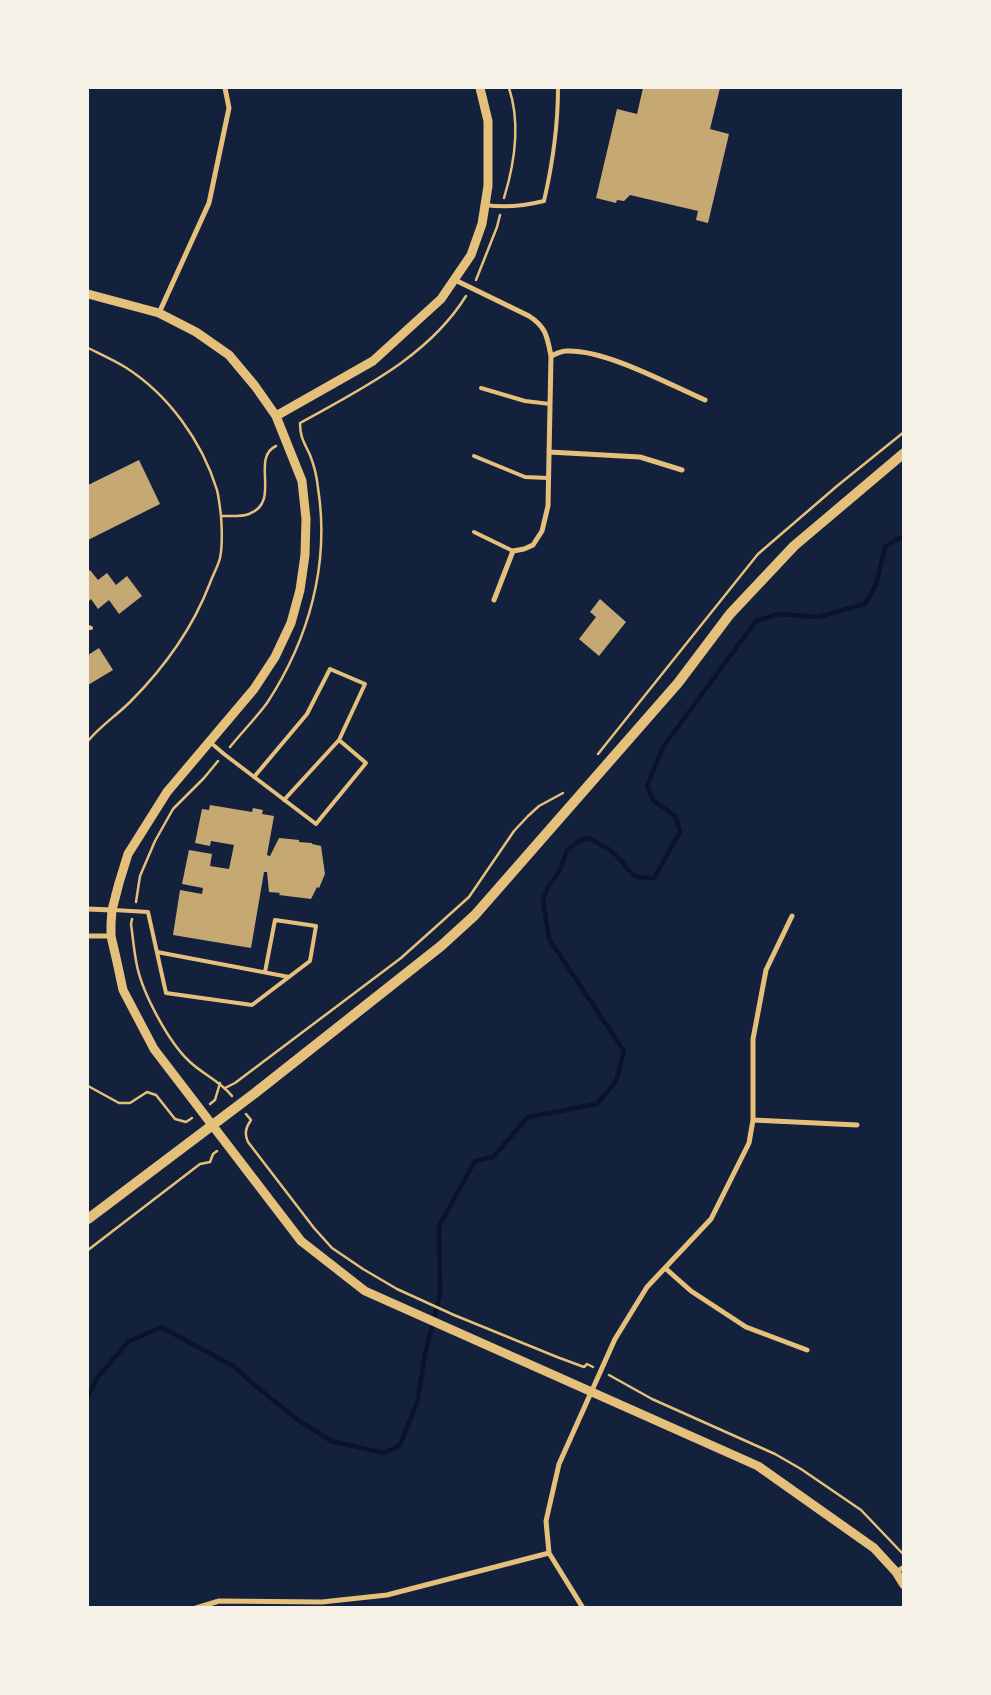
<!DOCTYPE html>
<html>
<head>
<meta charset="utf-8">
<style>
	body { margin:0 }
	#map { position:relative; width:991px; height:1695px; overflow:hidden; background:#14213d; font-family:Manrope,sans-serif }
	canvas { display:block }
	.frame { position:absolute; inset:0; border:89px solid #f6f1e7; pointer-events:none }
</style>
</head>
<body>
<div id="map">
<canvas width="991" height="1695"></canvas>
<div class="frame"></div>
</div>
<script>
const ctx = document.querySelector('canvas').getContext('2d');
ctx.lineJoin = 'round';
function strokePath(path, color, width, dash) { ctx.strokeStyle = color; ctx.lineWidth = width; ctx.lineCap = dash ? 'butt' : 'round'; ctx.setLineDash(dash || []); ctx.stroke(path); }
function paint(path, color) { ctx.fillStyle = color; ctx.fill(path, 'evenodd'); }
const stream = new Path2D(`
	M88,1396L97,1378L128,1342L161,1327L235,1367L252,1383L294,1417L331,1441L384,1453L400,1445L417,1403L425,1354L440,1295L439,1226L475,1161L493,1157L528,1117L597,1104L616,1081L624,1051L549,939L543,900L548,887L559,872L567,850L579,841L589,838C597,843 609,848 616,855C632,870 626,879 654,878L680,832L676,817L653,800L647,786L663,747L756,621L778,614L818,617L865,604L876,585L885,547L897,539L904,538`);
const building = new Path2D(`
	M643,88H720L710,129L729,134L708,223L696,220L698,211L630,195L624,201L617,200L616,203L596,198L617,109L637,114Z
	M139,460L160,504L88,540V485Z
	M90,570L98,580L107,573L116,585L127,576L142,596L119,614L109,600L98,609L91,599L88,602V572Z
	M600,599L626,622L599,656L579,639L596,617L590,612Z
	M99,648L113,670L88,685V655Z
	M210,805L252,812L253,808L263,810L262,814L274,816L267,855L270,856L279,838L299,840V842L312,843V844L321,846L325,874L319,888L317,887L311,899L279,895L280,893L269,892L267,872H264L251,948L173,935L180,890L202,894L203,888L182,884L189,850L212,854L210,866L229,869L234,845L211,841L210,846L195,843L202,809L209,810Z`);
const path = new Path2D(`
	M504,198C515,162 521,124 509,88
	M476,280L497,227L500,215
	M88,348C100,354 113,360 125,367C168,394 202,441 217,490C219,498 220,508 221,516C230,516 241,517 249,514C282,502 250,458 276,446
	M88,741C100,726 116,716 130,702C165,667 192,630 210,583C213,575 218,566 220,558C223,544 222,530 221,516
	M230,747C242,732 256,718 267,703C309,639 330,564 318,488C317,478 314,465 310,455C304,442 300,437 300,423C361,389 428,357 466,296
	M598,754L758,554L837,486L904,432
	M136,902L140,876L155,841L173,809L204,778L218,761
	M132,919L131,924C133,938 134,952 137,966C143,994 169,1043 190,1062C204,1075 220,1081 232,1096
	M88,1086L119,1103H130L147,1092L156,1095L175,1119L186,1122L192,1118
	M225,1088L235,1083L401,958L469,897L514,831L528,816L539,806L563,793
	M210,1104L215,1100L220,1083
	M246,1114L251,1120C246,1127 244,1133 248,1142L314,1228L332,1248L363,1269L397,1289L454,1315L557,1357L584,1367L587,1364L593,1367
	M88,1250L200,1164L210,1162L213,1154L217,1151
	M609,1375L652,1399L775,1454L801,1469L861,1510L904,1555`);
const service = new Path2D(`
	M485,205C506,208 524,206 544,201C553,162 558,128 558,88
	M481,388L525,401L550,404
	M474,456L525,477L548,478
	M474,532L513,551
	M88,627L91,628
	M210,742L224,754L316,824L366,763L339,740L365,684L330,669L307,714L254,777
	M284,800L339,740
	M114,910L148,912L166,993L252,1005L310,961L316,926L275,920L265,972
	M157,952L289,977`);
const minor = new Path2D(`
	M455,280L529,316C546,327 547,336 551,356L548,506L542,531L533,545L524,549L513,551L494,600
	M159,313L209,203L229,108L225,88
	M551,356C556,354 561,351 566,351C605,349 668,384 705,400
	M549,452L640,457L682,470
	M88,909L112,910
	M88,936H111
	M753,1120L857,1125
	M665,1268L691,1291L746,1327L807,1350
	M896,1572L904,1567
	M196,1608L219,1601L322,1602L387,1595L549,1553
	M583,1608L549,1553L546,1521L559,1464L615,1339L647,1287L711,1219L749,1143L753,1120V1039L766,970L792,916`);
const tertiary = new Path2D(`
	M88,294L159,313L196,332L229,355L255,386L276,416L302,481L306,519L305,555L300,590L291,623L275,657L254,689L167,792L128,854L119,883L112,910L111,924V936L117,962L123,990L154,1049L301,1241L365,1291L758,1466L874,1548L896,1572L904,1585
	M276,416L373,361L441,299L471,255L482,224L488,186V121L480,88`);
const secondary = new Path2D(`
	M88,1219L255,1093L441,946L475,915L678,683L730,614L794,546L904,453`);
strokePath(stream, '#0b132b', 4.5);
paint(building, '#c6a872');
strokePath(path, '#e5c07b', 2.5);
strokePath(service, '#e5c07b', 4);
strokePath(minor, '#e5c07b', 5);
strokePath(tertiary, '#e5c07b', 9);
strokePath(secondary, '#e5c07b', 10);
</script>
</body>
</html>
